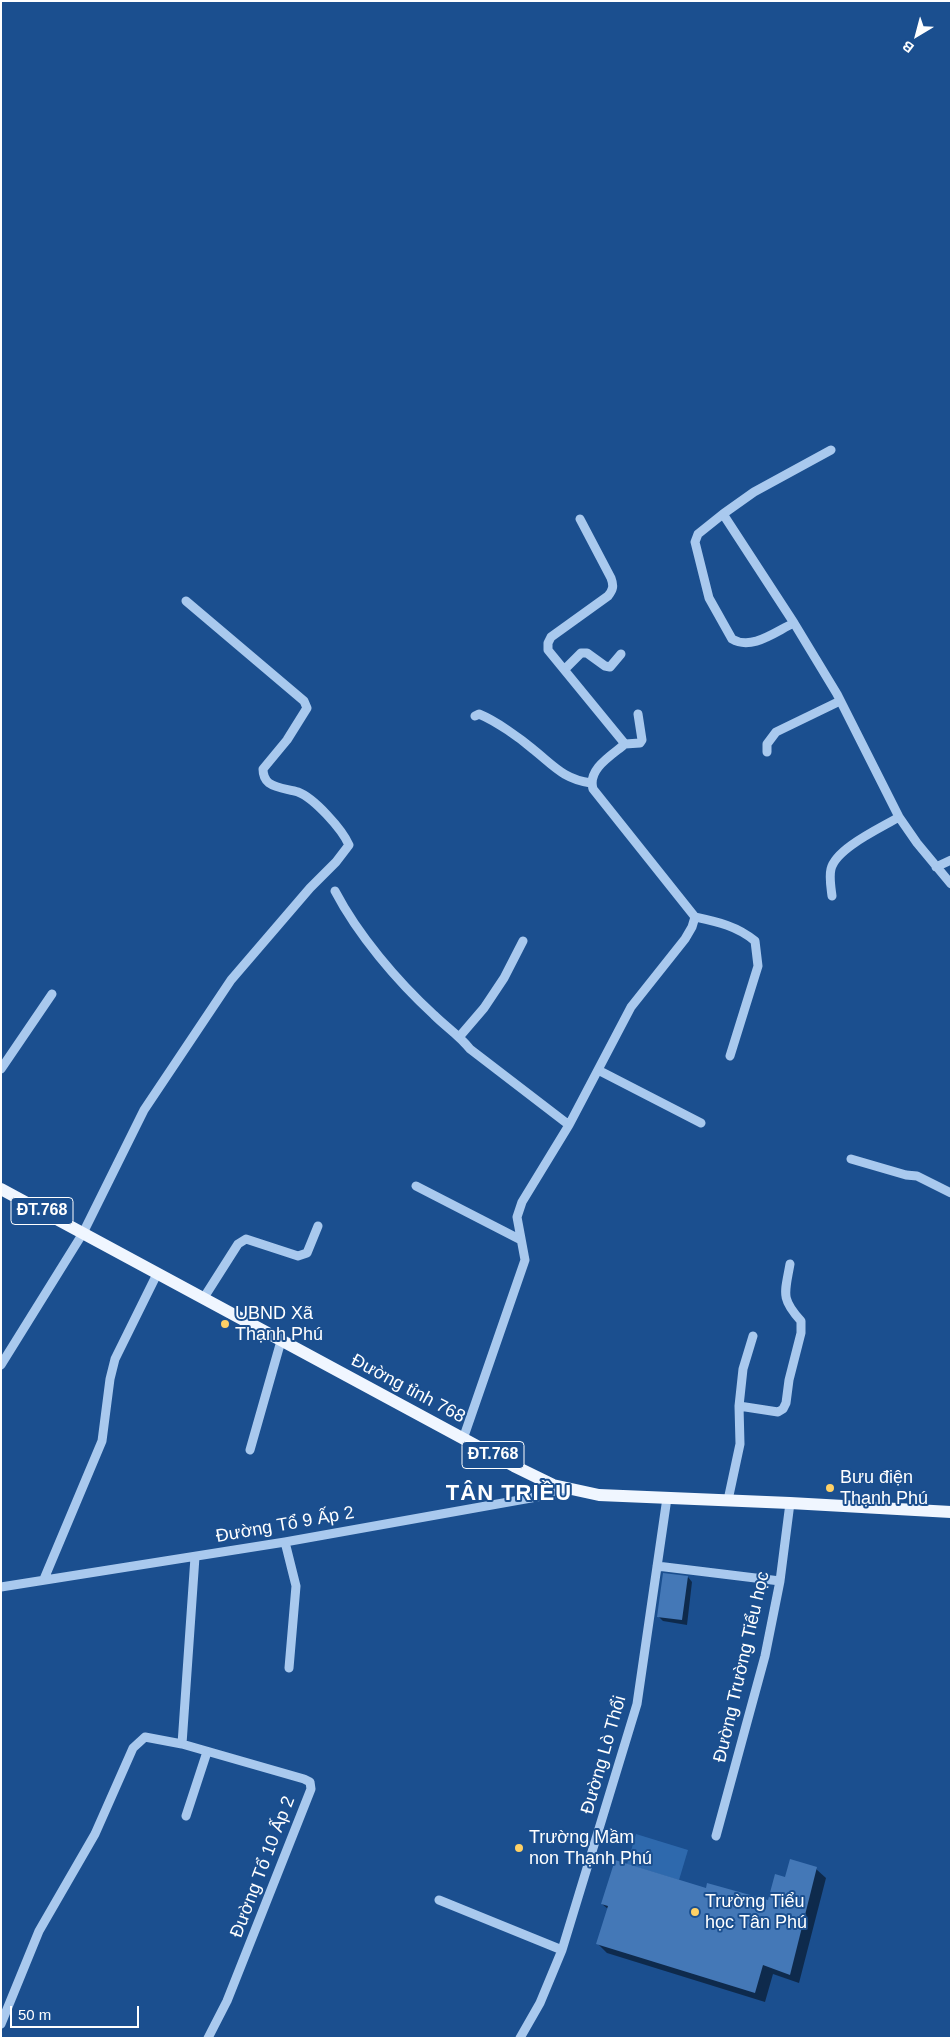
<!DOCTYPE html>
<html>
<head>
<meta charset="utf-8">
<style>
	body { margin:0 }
	#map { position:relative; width:952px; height:2039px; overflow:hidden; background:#1b4f8f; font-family:Arial,sans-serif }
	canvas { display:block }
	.frame { position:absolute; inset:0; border:2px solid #fff; pointer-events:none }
	.north { position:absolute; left:892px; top:10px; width:50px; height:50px; -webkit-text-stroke:4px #1b4f8f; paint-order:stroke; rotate:217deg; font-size:14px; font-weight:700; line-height:20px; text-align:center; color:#fff }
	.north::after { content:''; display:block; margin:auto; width:18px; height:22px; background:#fff; clip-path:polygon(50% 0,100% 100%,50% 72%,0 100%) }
	.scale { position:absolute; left:10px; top:2006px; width:129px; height:22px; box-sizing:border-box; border:2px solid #fff; border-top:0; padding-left:6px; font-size:15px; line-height:18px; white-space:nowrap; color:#fff; -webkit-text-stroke:4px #1b4f8f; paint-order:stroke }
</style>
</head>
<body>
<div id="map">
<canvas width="952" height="2039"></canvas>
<div class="frame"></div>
<div class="north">B</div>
<div class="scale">50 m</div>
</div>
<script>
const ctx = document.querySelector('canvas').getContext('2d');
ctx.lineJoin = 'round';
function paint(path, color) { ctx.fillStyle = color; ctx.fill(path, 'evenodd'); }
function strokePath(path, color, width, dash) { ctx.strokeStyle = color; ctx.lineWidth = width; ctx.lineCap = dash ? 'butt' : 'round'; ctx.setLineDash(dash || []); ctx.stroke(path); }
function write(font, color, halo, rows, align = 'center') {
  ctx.font = font + ' Arial,sans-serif'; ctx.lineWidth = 4; ctx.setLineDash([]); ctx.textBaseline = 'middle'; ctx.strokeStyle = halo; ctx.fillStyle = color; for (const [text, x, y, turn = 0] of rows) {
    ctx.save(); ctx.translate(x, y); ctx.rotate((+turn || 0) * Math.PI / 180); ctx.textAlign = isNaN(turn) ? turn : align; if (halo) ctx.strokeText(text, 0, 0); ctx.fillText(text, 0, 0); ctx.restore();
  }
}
const green = new Path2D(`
	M636,1834L688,1850L679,1880L627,1864Z`);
const shadow = new Path2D(`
	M688,1577L692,1582L687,1625L663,1621L658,1616Z
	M816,1869L826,1878L799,1983L773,1974L765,2002L607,1953L598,1944L608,1909L602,1904L707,1890L768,1901L786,1879Z`);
const building = new Path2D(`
	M663,1573L688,1576L682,1620L657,1617Z
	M790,1859L817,1867L790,1975L763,1965L755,1993L596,1944L608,1906L601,1904L615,1860L706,1888L707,1883L768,1900L775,1874L785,1877Z`);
const minor = new Path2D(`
	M723,514L754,492L831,450
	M794,623C776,631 752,651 732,639L709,598L695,542L698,534L723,514L794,623L837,694L899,817L917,843L951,884
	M565,669L581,653H587L605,666L610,667L621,654
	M475,716L479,714C496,721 520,738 534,750C555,767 564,779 591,783
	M625,744L640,743L642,740L638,714
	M767,752V744L776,732L840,701
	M936,867L951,860
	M335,891C358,935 397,981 434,1015C446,1027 459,1035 470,1049L569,1125L522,1202L517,1217L525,1260L463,1439
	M832,896C831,888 829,877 831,869C836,848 881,828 899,817
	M695,917C718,922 737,926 755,941L758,966L730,1056
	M460,1036L484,1008L504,978L523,941
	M1,1069L52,994
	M598,1070L701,1123
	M569,1125L631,1007L685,939L692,927L695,917L593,789C587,769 612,755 625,744L548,650V643L551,637L608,596C613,590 614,586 611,578L580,519
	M851,1159L906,1175L917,1176L951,1193
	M416,1186L521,1240
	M203,1299L238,1244L246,1239L298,1256L307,1253L318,1226
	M1,1365L83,1233L144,1110L231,980L310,888L336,862L349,845C342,829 314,798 298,792C289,789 277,789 269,783C264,779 263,775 263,769L287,740L307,708L304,701L186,601
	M739,1406L743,1369L753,1336
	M250,1450L281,1341
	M728,1500L740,1444L739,1406L778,1412L783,1409L786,1403L789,1380L801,1333V1321C780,1298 785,1293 790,1264
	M285,1542L296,1586L289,1668
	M195,1557L182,1744L304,1779L310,1782L311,1789L227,2001L208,2038
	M657,1566L780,1581
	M44,1579L102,1441L110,1379L115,1359L157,1274
	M1,1587L285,1542L570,1491
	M186,1816L207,1752
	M716,1836L765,1656L780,1581L790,1503
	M439,1900L562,1950
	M1,2024L39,1931L95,1834L133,1748L145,1737L182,1744
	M520,2038L540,2003L562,1950L637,1704L667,1498`);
const major = new Path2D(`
	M1,1189L514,1466L553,1485L599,1495L790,1503L951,1512`);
const markers = [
	[225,1324,5,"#ffd166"],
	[830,1488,5,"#ffd166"],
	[519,1848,5,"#ffd166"],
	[695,1912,5,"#ffd166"]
];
const shields = [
	[42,1211,62],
	[493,1455,62]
];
const shieldNames = [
	["ĐT.768",42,1211],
	["ĐT.768",493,1455]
];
const poiNames = [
	["UBND Xã",235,1314],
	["Thạnh Phú",235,1335],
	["Bưu điện",840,1478],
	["Thạnh Phú",840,1499],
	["Trường Mầm",529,1838],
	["non Thạnh Phú",529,1859],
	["Trường Tiểu",705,1902],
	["học Tân Phú",705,1923]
];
const streetNames = [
	["Đường tỉnh 768",408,1389,28],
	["Đường Tổ 9 Ấp 2",285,1525,-10],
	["Đường Trường Tiểu học",742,1667,-77],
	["Đường Lò Thổi",604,1755,-74],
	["Đường Tổ 10 Ấp 2",263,1867,-69]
];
const districtNames = [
	["TÂN TRIỀU",509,1494]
];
paint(green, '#2e69ad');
paint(shadow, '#0007');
paint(building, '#4478b7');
strokePath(minor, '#a9c9ee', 9);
strokePath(major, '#f0f6ff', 12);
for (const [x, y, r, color] of markers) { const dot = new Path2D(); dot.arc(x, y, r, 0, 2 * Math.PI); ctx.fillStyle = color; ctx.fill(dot); strokePath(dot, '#1b4f8f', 2); }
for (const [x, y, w] of shields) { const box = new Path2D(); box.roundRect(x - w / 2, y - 13.5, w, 27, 4); ctx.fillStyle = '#1b4f8f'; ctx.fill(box); strokePath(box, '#fff', 1); }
write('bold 16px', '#fff', null, shieldNames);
write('18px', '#fff', '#1b4f8f', poiNames, 'left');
write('18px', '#fff', '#1b4f8f', streetNames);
ctx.letterSpacing = '1px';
write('bold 22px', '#fff', '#1b4f8f', districtNames);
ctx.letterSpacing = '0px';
</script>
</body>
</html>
